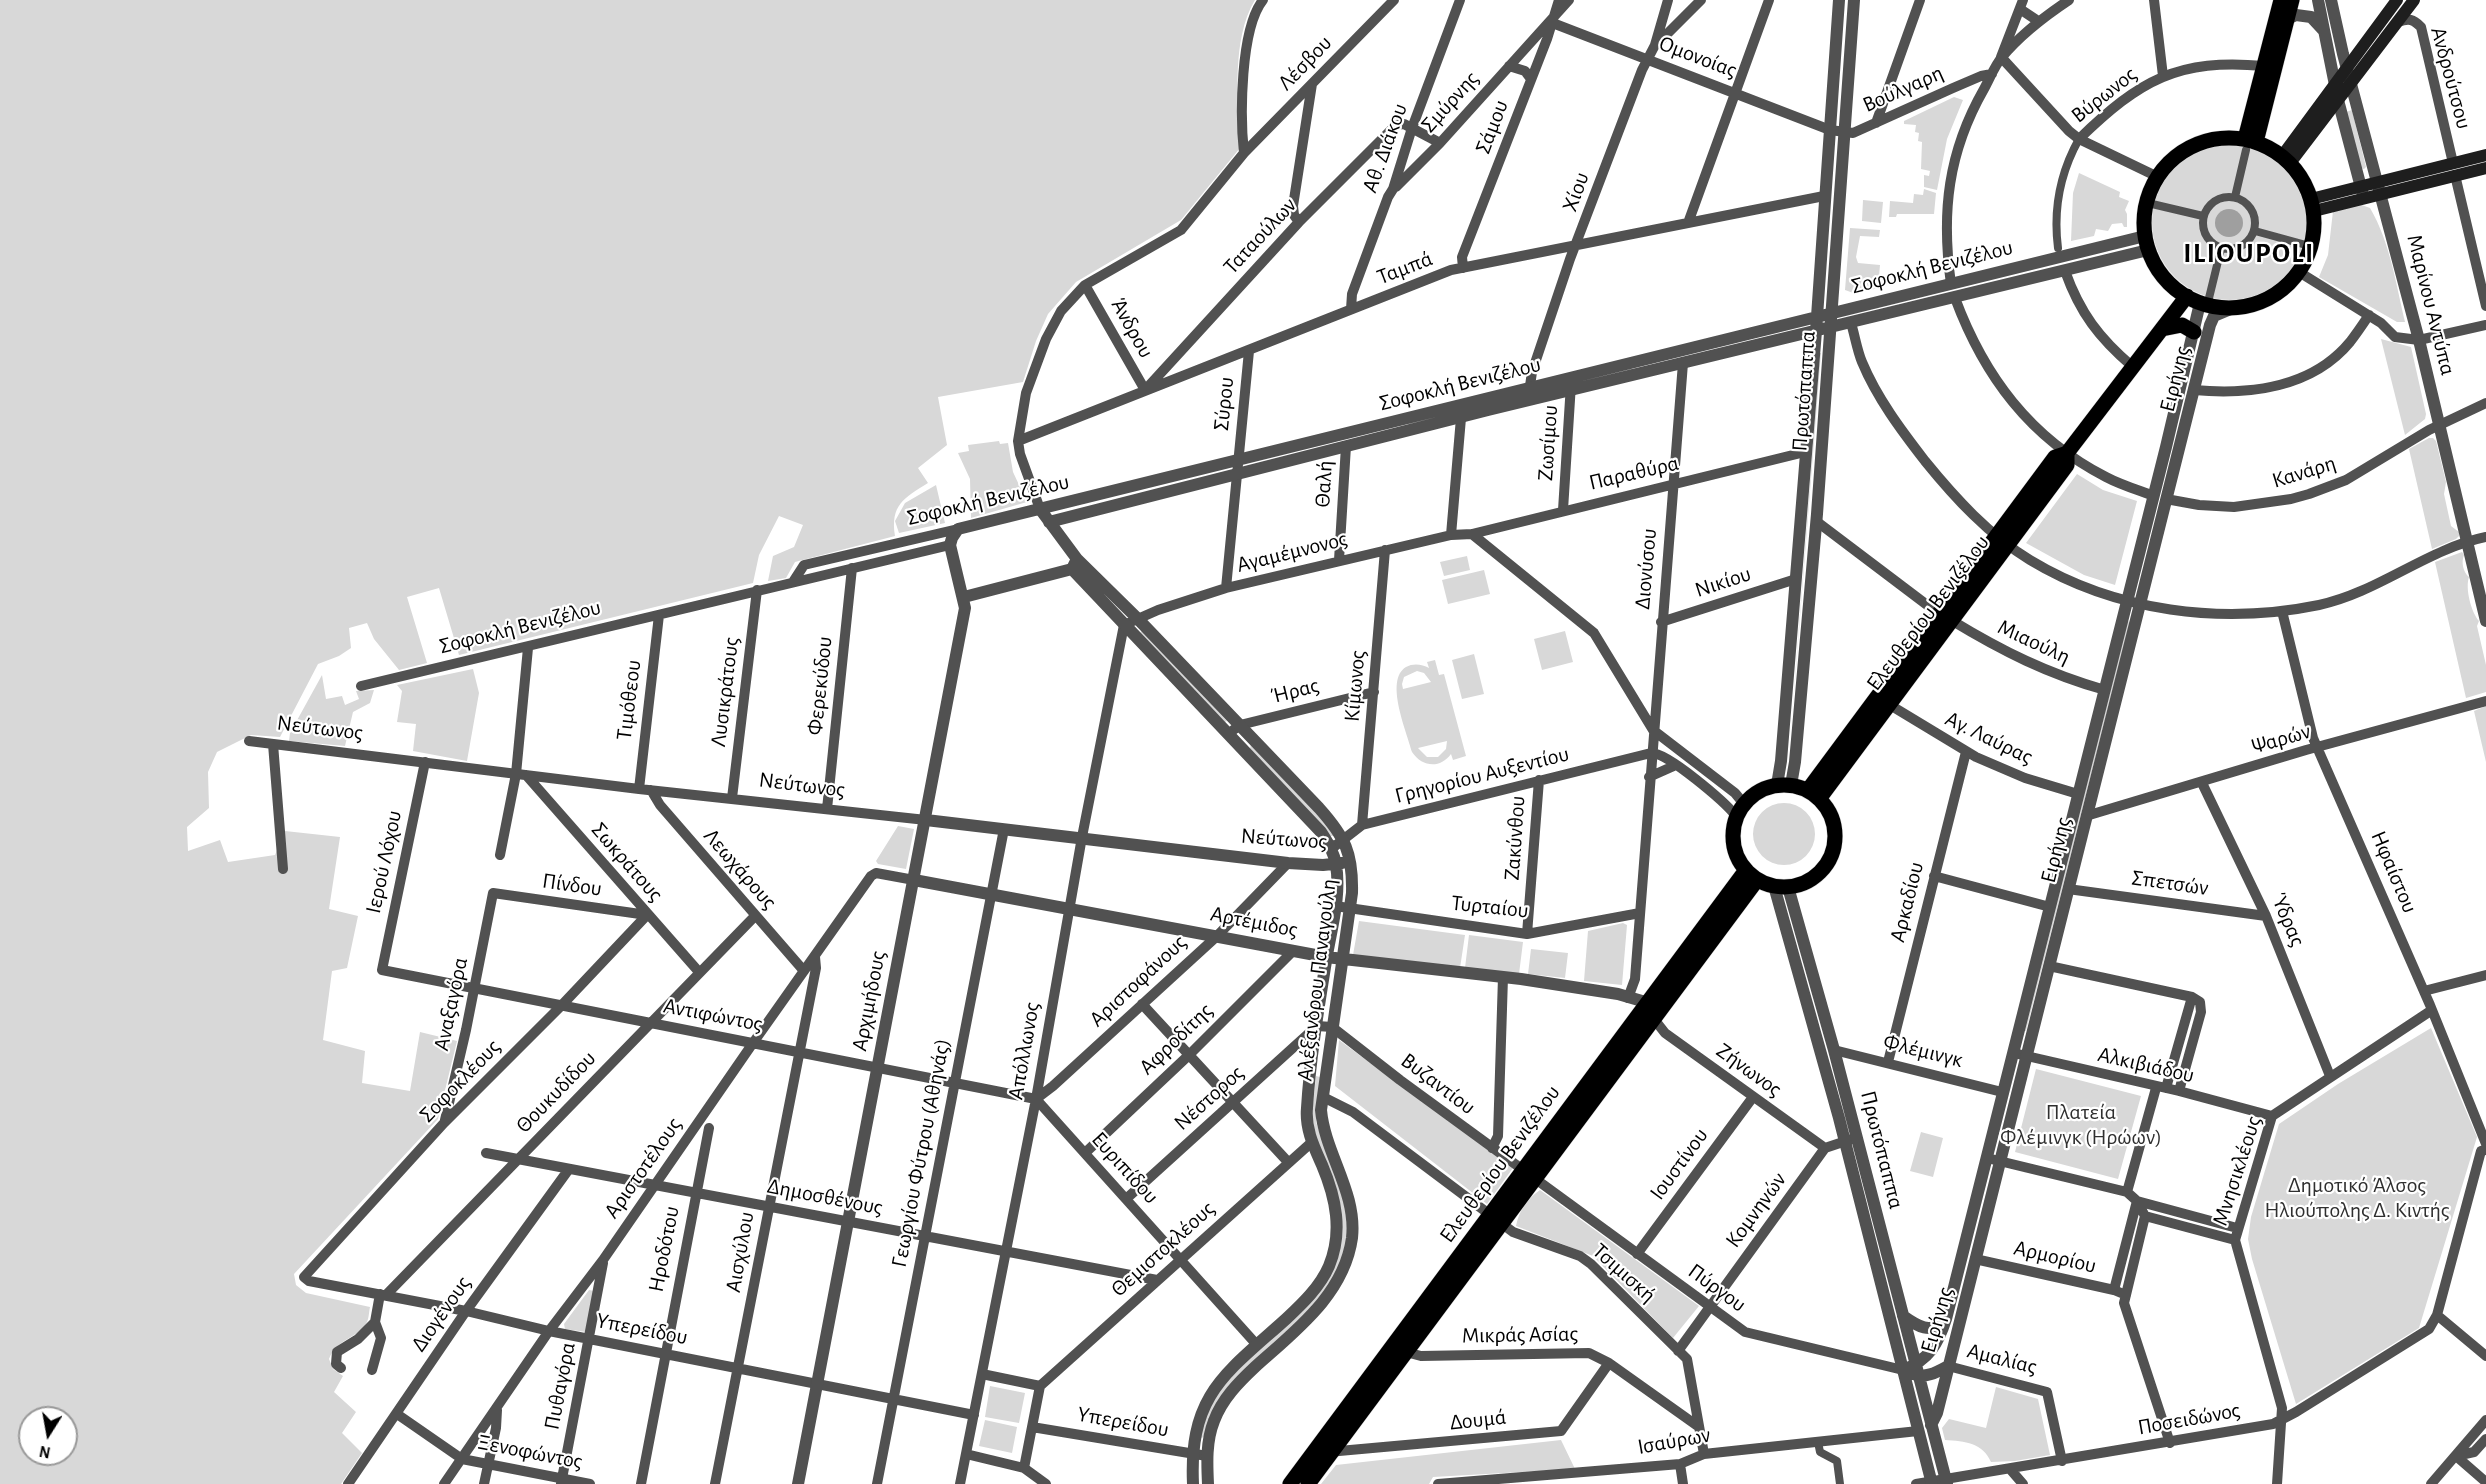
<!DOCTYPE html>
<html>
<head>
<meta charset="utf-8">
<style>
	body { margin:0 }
	#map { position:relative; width:2486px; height:1484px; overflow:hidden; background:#fff; font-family:"Alegreya Sans",sans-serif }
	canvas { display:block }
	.north { position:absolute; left:18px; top:1406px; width:60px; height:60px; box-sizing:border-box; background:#fff; border:2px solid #999; border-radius:50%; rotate:191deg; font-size:16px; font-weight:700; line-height:24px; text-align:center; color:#000 }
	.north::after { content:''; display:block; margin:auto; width:21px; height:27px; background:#000; clip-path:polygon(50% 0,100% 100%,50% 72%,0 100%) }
</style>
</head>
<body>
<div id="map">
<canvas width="2486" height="1484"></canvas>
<div class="north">N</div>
</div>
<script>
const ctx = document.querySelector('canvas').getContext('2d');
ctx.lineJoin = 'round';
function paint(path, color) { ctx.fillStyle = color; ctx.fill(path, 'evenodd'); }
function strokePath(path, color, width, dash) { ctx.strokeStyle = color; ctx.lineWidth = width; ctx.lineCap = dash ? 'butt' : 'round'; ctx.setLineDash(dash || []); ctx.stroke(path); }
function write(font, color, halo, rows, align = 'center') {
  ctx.font = font + ' "Alegreya Sans",sans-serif'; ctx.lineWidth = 4.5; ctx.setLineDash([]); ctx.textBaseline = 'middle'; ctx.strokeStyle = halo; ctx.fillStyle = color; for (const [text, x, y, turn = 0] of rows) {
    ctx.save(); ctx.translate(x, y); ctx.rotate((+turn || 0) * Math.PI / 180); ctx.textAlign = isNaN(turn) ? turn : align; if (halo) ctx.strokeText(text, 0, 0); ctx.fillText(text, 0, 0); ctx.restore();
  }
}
const green = new Path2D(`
	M0,0H1255C1231,39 1238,104 1240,148L1181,220L1076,282L1048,314L1036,341L1023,382L938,397L947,445L918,468L928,483C904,498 890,505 895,536L795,562L786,578L768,581L773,556L794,547L803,525L779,516L759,555L753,583L459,655L439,588L407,597L427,663L399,670L374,639L367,623L349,628L351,648L339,656L318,664L280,737L251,735L217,752L208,772L209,808L187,827L188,851L220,840L228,862L275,855L285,831L340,837L329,909L358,916L347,968L332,971L323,1040L365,1051L362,1083L410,1091L420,1032L457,1041L438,1119L294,1274L296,1285L306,1293L370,1307C369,1311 369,1318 367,1322C359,1338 337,1338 329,1359L333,1369L343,1376L334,1392L356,1412L342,1433L362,1453L341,1484H0ZM30,1418H66V1454H30Z
	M1954,97L1963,100L1947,139L1937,190L1924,187V175L1929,176L1930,171L1921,169L1922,142L1918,141L1919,133L1915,132L1916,125L1904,124V121Z
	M2352,110L2366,167L2364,169L2360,168L2346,112Z
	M2152 222a78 78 0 1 1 156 0a78 78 0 1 1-156 0Z
	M2079,173L2120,192L2119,197L2129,201L2125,210L2127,214V227H2124L2122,223L2112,224L2108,231L2096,229L2094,236L2071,241L2073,193Z
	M1924,189L1936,193L1934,214H1897L1896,217H1889L1890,201L1913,203L1914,194L1923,195Z
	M1863,200L1883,202L1881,223L1862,221Z
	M2359,204L2370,208C2390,242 2396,284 2405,322H2397L2319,277L2328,255L2333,211Z
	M1850,228L1880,230L1879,237L1860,236L1856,257L1858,263L1880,265L1878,288L1856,294L1845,290Z
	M2381,339L2411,347L2426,414L2425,419L2405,435Z
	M1820,353H1821L1789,756Z
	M2429,438H2433L2436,441L2446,482L2444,494L2451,526L2459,532V536L2456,539L2432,549L2409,449Z
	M999,441L1000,444L1008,443L1013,472L1027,502L971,518L970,479L958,453L969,451L968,445Z
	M2077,474L2103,490L2137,501L2115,585L2084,575L2026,543Z
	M936,485L945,523L899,533L895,521L905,503Z
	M2462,552L2464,555C2461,562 2463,572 2469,577C2465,588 2471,612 2479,621L2477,626L2486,665V692L2466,698L2435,562Z
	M1467,556L1470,570L1444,576L1440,562Z
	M1484,570L1490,594L1448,604L1442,580Z
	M2127,621L2130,622L2026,1031H2024Z
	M1142,630L1227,721L1225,722L1140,633Z
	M1565,631L1573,662L1542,670L1534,639Z
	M1474,654L1484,694L1462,699L1452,660Z
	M1435,660L1439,675L1444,674L1466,756L1453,760L1451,754C1440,769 1422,767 1412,752C1407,732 1384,680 1406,667C1413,663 1422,664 1429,668L1427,662ZM1417,671L1424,673L1431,682L1403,689L1402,684L1404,677ZM1447,741L1446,749L1438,757H1427L1418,748Z
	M473,669L479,693L467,761L413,751L416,724L397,722L402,691L397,685Z
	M322,675L326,699L342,696L345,705L359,699L356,691L374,690L370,703L353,712L345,746L289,741L290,733Z
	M2486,706V762L2474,711Z
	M1251,744L1314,808L1334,836H1330L1250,749Z
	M1753 834a31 31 0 1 1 62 0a31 31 0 1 1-62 0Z
	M898,826L914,829L906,869L878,864L876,861Z
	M1359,921L1465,935L1460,968L1353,955Z
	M1623,923L1627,925L1622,985L1584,981L1588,931Z
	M1469,935L1523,942L1519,974L1465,968Z
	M1531,949L1568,953L1565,978L1528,974Z
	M2431,1028L2477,1137L2419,1328L2296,1404L2252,1259L2248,1239L2251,1217L2279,1124L2338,1084Z
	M1339,1040L1513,1168L1487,1204L1335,1086Z
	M2036,1069L2141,1096L2118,1179L2015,1152Z
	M1316,1076L1320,1077L1316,1122L1346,1207L1347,1237L1339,1271L1309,1310L1236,1380L1204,1437L1201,1438V1425L1209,1405L1231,1376L1305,1307L1342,1236L1311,1123Z
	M1921,1132L1943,1138L1933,1177L1910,1171Z
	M1540,1190L1699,1306L1673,1338L1593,1256L1516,1226C1519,1210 1527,1199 1540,1190Z
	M589,1290L594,1291L586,1332L565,1329L564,1324Z
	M990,1386L1025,1393L1019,1423L985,1417Z
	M1996,1387L2038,1399L2050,1455L2015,1461L1991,1462C1983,1443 1965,1441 1945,1440L1942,1428L1949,1419L1986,1428Z
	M985,1420L1017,1427L1012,1453L979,1446Z
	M1561,1440L1575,1469L1433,1477L1429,1484H1321L1336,1465Z`);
const water = new Path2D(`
	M2215 223a14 14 0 1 1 28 0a14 14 0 1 1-28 0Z`);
const pedestrian = new Path2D(`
	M2203 223a26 26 0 1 1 52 0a26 26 0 1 1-52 0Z
	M2235,197L2246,150
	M2152,204L2203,216
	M2255,231L2306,245
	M2058,248C2053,209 2060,173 2079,139
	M2209,298L2221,249
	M1818,1442L1820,1452L1837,1461L1840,1484`);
const minor = new Path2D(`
	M2023,0L2001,57L2069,131L2079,139L2158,177
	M2154,0L2163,76
	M2020,9L2038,21
	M1550,22L1830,130L1853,133L1953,88L1981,76L1992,74
	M2398,22C2409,18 2413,19 2421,27L2453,163
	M1656,45L1701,0
	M1509,66L1525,71L1531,79
	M1876,123L1920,0
	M2079,139C2140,80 2178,58 2264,66
	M1244,153C1240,117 1240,29 1263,0
	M2455,175L2486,306
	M1396,187L1440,143L1569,0
	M1299,222L1294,215L1293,206L1312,84
	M1688,223L1769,0
	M1463,268L1462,257L1547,39L1559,0
	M2065,271C2080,313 2099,338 2133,367
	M2299,272L2381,323L2395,337L2419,340L2486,325
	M1951,284C1941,212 1948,152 1984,89C1990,78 1995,65 2002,57C2021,34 2045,16 2069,0
	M1085,285L1145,390
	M1955,298C1984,376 2030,438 2106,477C2121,485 2138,490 2154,496
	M1351,309L1352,294L1388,197L1393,189L1412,128L1460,0
	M1851,323C1855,336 1857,350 1862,362C1877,398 1901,430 1925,461C1955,498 1989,535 2030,560C2116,612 2222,625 2319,605C2379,592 2427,549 2486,537
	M1147,388L1299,222L1396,125L1404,124L1440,143
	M2194,390C2249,395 2312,388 2350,342C2357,333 2363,324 2369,315
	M1533,393L1530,386L1532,372L1570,259L1642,70L1655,45L1668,0
	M1018,441L1451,270L1824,196
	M2166,499L2199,505L2234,507L2291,499L2309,494L2346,480L2429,430L2486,403
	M1040,509L1020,454L1018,441L1026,393L1046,339L1061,311L1085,285L1181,230L1244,153L1394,0
	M1563,510L1571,384
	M1816,521L1939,614
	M1472,534L1594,633L1653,730L1735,793L1744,804
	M1451,535L1461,418
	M1339,560L1346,446
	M793,582L804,565L958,529
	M1226,588L1249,351
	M2282,611L2313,738L2430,1005L2486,1144
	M1951,620C2002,651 2048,674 2105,690
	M1661,622L1796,579
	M361,686L950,545
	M1885,702L1976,757L2025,778L2078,794
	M1228,734L1240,725L1374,692
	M249,741L639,789L926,820
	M273,744L283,869
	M425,762L382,970L1036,1099
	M526,775L699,972
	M1649,777L1676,765
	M2202,783L2266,916L2330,1076
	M639,789L659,615
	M651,790L660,805L804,971
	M732,798L757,590
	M827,809L852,568
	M2086,816L2306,750L2486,701
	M1362,825L1385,550
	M1329,844L1335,846L1362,825L1651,753C1667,752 1725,802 1736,816
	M500,855L516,774L528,648
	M1934,876L2050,907
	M2068,889L2266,916
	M1335,906L1527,934L1640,913
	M647,915L561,1006L444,1123L304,1277L309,1281L466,1311L549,1331L974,1415
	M1527,934L1539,780
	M2049,966L2192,997L2200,1002L2201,1012L2179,1091
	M2424,991L2486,975
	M1628,998L1635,979L1683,363
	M1142,1004L1288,1162
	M1654,1019L1665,1033L1825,1148
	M1834,1050L2002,1092
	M2018,1054L2179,1091L2272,1116
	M1888,1062L1966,752
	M2166,1088L2192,997
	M1323,1097L1353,1112L1513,1232L1580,1256L1591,1264L1687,1359L1704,1454
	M1036,1099L1053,1086L1216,937L1288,863
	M1036,1099L1257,1345
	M445,1120L466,1030L493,893L647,915
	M1492,1148L1498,1136L1503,977
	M486,1153L1157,1280
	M1085,1153L1190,1054L1293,951
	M1987,1158L2127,1192L2137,1201L2145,1216L2235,1240
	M2127,1192L2156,1088
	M1126,1199L1317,1026L1332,1027L1400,1080L1745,1332L1903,1370
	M2137,1201L2237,1228
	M2145,1216L2124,1303L2170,1443
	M1637,1254L1753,1097
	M1975,1259L2114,1290L2126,1295
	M2114,1290L2137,1201
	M386,1295L755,916
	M2437,1315L2486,1356
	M1402,1351L1421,1356L1589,1353L1609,1363L1699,1427
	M1678,1351L1825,1148L1852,1139
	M1948,1366L2047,1392L2062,1461
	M341,1368L336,1364L337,1352L358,1339L375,1322L380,1294
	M372,1370L381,1338L375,1322
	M982,1374L1040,1386
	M1040,1386L1312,1142
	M397,1414L462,1459L590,1484
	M1032,1427L1207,1456
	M1328,1452L1561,1431L1609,1363
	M966,1454L1024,1468L1046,1484
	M2456,1456L2486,1482
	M2456,1456L2474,1452L2486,1439
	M1680,1464L1683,1484
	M1024,1468L1040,1386
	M2010,1469L2023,1484
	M348,1484L466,1311L569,1169
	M444,1484L549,1331L603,1260L753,1043L871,876L876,873L914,880
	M484,1484L496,1428L497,1410
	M561,1484L603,1263
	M641,1484L709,1128
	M715,1484L816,968L815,957
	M877,1484L1004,829
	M960,1484L1036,1099L1082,837L1124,625L1158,610L1226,588L1451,535L1472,534L1805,452
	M1438,1484L1680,1464L1704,1454L1918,1431
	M1916,1484L2273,1424L2296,1412L2429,1329L2437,1315L2481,1151L2486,1150
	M2277,1484L2282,1408L2235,1240L2272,1116L2432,1010
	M2431,1484L2486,1420`);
const tertiary = new Path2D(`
	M2318,0L2338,100L2363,195
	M2331,0L2343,54L2419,340L2486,621
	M2287,19L2296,15L2311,17L2324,31
	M1040,509L1077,559L1137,618L1319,808C1345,837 1353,853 1352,893L1321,1110C1325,1154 1357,1192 1352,1238C1344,1295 1295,1331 1255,1367C1239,1382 1222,1399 1214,1421C1206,1441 1207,1463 1208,1484
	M1049,522L1488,410L2148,250
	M1072,569L1321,832C1328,843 1334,852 1336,865C1341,894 1332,926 1327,955C1319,1005 1310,1058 1307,1108C1305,1129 1314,1147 1322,1165C1336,1198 1343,1232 1329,1266C1320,1287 1302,1304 1286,1319C1225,1374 1189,1394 1193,1484
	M964,597L1072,569L1075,563
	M1777,785L1781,761L1816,331L1839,0
	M1791,785L1795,762L1817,514L1854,0
	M926,820L1288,863L1323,865L1342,863
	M914,880L1326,957L1521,979L1618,994L1642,1001L1650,1011
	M1774,886L1839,1118L1932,1484
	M1788,887L1834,1050L1947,1484
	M1903,1316C1917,1326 1931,1335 1945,1320
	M1903,1370C1929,1360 1938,1344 1946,1319L2166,447L2200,303
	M1913,1374C1925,1379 1937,1372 1948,1366
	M1931,1425L1937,1413L2210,325L2214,316L2233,308
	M798,1484L965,608L950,545L952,538L958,529L2145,236`);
const secondary = new Path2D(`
	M2282,156L2397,0
	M2290,163L2414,0
	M2311,199L2486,155
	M2314,211L2486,168`);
const primary = new Path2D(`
	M2144 223a85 85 0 1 1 170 0a85 85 0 1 1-170 0Z
	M2245,139L2281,0
	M2256,142L2292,0
	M2162,329L2182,325L2194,332
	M1733 836a51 51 0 1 1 102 0a51 51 0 1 1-102 0Z
	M1808,790L2055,457L2067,453L2187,296
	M1819,799L2067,465V453
	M1290,1484L1746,870
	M1308,1484L1757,880`);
const streetNames = [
	["Ομονοίας",1698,57,21],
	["Λέσβου",1305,63,-46],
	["Ανδρούτσου",2451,78,75],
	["Βούλγαρη",1903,89,-24],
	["Βύρωνος",2104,95,-38],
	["Σμύρνης",1450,102,-48],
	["Σάμου",1492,127,-69],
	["Αθ. Διάκου",1385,148,-70],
	["Χίου",1576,192,-70],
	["Ταταούλων",1260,236,-47],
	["Σοφοκλή Βενιζέλου",1932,267,-14],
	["Ταμπά",1405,268,-21],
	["Μαρίνου Αντύπα",2431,305,76],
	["Άνδρου",1132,328,61],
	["Ειρήνης",2175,379,-76],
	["Σοφοκλή Βενιζέλου",1460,384,-14],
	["Πρωτόπαππα",1804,391,-86],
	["Σύρου",1224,404,-84],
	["Ζωσίμου",1548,443,-86],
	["Κανάρη",2304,472,-17],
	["Παραθύρα",1634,473,-13],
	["Θαλή",1324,484,-87],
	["Σοφοκλή Βενιζέλου",988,500,-13],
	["Αγαμέμνονος",1292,552,-14],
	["Διονύσου",1646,569,-85],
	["Νικίου",1723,582,-18],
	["Ελευθερίου Βενιζέλου",1928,613,-53],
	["Σοφοκλή Βενιζέλου",520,627,-14],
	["Μιαούλη",2034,642,25],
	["Φερεκύδου",820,686,-84],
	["Κίμωνος",1355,686,-85],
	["Ήρας",1295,691,-14],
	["Λυσικράτους",725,692,-83],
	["Τιμόθεου",629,700,-83],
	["Νεύτωνος",320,728,7],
	["Αγ. Λαύρας",1989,738,26],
	["Ψαρών",2281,739,-16],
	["Γρηγορίου Αυξεντίου",1482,775,-14],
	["Νεύτωνος",802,785,7],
	["Ζακύνθου",1515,838,-86],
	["Νεύτωνος",1284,839,4],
	["Ειρήνης",2056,850,-76],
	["Ιερού Λόχου",384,862,-78],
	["Σωκράτους",627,862,49],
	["Λεωχάρους",740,869,49],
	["Ηφαίστου",2394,872,67],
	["Σπετσών",2170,883,8],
	["Πίνδου",572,885,8],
	["Αρκαδίου",1907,902,-76],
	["Τυρταίου",1490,907,6],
	["Ύδρας",2288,920,67],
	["Αρτέμιδος",1254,922,11],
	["Αλέξανδρου Παναγούλη",1317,980,-83],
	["Αριστοφάνους",1138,981,-43],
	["Αρχιμήδους",869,1001,-79],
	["Αναξαγόρα",451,1004,-78],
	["Αντιφώντος",713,1015,11],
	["Αφροδίτης",1176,1039,-44],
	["Απόλλωνος",1024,1051,-80],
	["Φλέμινγκ",1923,1051,14],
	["Αλκιβιάδου",2146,1065,13],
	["Ζήνωνος",1749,1070,36],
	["Σοφοκλέους",460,1081,-46],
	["Βυζαντίου",1438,1084,37],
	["Θουκυδίδου",556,1092,-46],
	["Νέστορος",1209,1098,-42],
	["Πρωτόπαππα",1882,1150,76],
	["Γεωργίου Φύτρου (Αθηνάς)",921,1153,-79],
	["Ελευθερίου Βενιζέλου",1500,1164,-54],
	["Ιουστίνου",1679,1164,-54],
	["Αριστοτέλους",643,1168,-55],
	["Ευριπίδου",1125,1168,48],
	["Μνησικλέους",2237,1171,-72],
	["Δημοσθένους",825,1197,11],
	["Κομνηνών",1756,1210,-54],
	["Ηροδότου",664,1249,-79],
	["Θεμιστοκλέους",1163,1249,-42],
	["Αισχύλου",740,1252,-80],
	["Αρμορίου",2055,1257,13],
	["Τσιμισκή",1624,1273,42],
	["Πύργου",1717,1288,36],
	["Διογένους",441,1314,-55],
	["Ειρήνης",1937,1320,-74],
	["Υπερείδου",642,1329,11],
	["Μικράς Ασίας",1520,1335,-1],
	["Αμαλίας",2002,1359,14],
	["Πυθαγόρα",560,1386,-79],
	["Ποσειδώνος",2189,1419,-10],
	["Δουμά",1478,1420,-6],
	["Υπερείδου",1123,1422,10],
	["Ισαύρων",1674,1441,-10],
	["Ξενοφώντος",530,1452,11]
];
const parkNames = [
	["Πλατεία",2081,1112],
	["Φλέμινγκ (Ηρώων)",2081,1137],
	["Δημοτικό Άλσος",2357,1185],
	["Ηλιούπολης Δ. Κιντής",2357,1210]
];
const districtNames = [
	["ILIOUPOLI",2249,254]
];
paint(green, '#d8d8d8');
paint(water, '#9f9f9f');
strokePath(primary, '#dbdbdb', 16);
strokePath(pedestrian, '#515151', 8);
strokePath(minor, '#515151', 10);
strokePath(tertiary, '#515151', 12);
strokePath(secondary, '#1e1e1e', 12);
strokePath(primary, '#000', 15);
write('22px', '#000', '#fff', streetNames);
write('22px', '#2f2f2f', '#fff', parkNames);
ctx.letterSpacing = '1.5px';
write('bold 28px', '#000', '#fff', districtNames);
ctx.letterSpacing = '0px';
</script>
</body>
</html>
